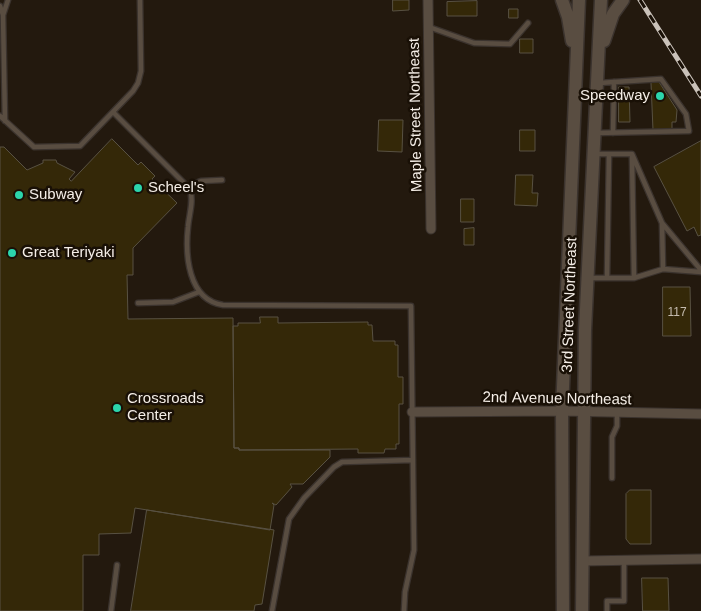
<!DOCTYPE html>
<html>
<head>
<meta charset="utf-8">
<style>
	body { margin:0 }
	canvas { display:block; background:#23190e }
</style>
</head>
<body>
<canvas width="701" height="611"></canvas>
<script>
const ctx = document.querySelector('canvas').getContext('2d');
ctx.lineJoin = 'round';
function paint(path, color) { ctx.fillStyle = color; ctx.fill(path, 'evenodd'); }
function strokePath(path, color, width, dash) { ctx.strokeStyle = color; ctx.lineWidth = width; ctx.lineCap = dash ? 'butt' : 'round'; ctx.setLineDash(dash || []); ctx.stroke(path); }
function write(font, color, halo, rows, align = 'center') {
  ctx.font = font + ' Arial,sans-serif'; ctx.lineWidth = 5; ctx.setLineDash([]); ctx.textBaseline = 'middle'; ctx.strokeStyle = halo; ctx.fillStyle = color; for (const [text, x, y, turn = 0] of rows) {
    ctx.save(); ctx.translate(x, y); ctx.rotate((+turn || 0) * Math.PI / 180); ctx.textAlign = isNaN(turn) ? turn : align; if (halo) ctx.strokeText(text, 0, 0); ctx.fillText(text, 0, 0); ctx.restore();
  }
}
const building = new Path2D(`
	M393,0H409V10L393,11Z
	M477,1V16H447V2Z
	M509,9H518V18H509Z
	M520,39H533V53H520Z
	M659,82L677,110L676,122H672V130H653L651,83Z
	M619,87H629L630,122H619Z
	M379,120H403L402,152L378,151Z
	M520,130H535V151H520Z
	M112,139L138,165L141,162L155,176L152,179L177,203L133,248V275H127L128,319L233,318L234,448H239V450H330V457L303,484H290L292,487L285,495L276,505L272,503L274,505L270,530L135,508L131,533L99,534V555H83V611H0V147H4L27,170L43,163V160H56L57,163L75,172L69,179L71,181Z
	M701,141V235L698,236L694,227L687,231L654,167Z
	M516,175H533L532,193H538L537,206L515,205Z
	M461,199H474V222H461Z
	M474,228V245H464V229Z
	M663,287H690L691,336H663Z
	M260,317H278V323L368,322V325H372L373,341H395V345H398V377H403V404H399V444H396V449H385L384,453H358V449L239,450V448H234L233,326H238V323H260Z
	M630,490H651V544H630L626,539V494Z
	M147,510L274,530L262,604L255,605L254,611H131Z
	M642,578H668L669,611H643Z`);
const lane = new Path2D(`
	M0,6L3,15
	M429,27L474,43L510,44L528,23
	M113,112L190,189C194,202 189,214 188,227C185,255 188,300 223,305L411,306L414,550L405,592L404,611
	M0,116L34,147L80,146L133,91L138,83L141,71L140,0
	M5,121L3,15L8,0
	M596,133L689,131L686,114L661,79L599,83
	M613,133L614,82
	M595,154H632L662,223L701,270
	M632,157L634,278
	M188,186L201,181L222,180
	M662,223L663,269
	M588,278H634L663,269L701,272
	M607,278L609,154
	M138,303L173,302L199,292
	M612,478V437L617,426V413
	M111,611L117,565
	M272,611L289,519L304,498L334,467L342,462L413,460
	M607,611V601H624V560`);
const street = new Path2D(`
	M428,0L431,229
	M412,412L562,411L701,414
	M582,561L701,559`);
const secondary = new Path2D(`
	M562,0L568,17L572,41
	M604,41L613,14L623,0
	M563,611L562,411L579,0
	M582,611L585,330L601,0`);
const rail = new Path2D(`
	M640,0L701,96`);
const markers = [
	[660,96,5,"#2cd5ab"],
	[138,188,5,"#2cd5ab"],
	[19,195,5,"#2cd5ab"],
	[12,253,5,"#2cd5ab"],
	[117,408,5,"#2cd5ab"]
];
const numberNames = [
	["117",677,313]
];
const poiNames = [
	["Speedway",650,96,"right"],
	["Scheel's",148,188],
	["Subway",29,195],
	["Great Teriyaki",22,253],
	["Crossroads",127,399],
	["Center",127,416]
];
const streetNames = [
	["Maple Street Northeast",416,115,-91],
	["3rd Street Northeast",570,305,-88],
	["2nd Avenue Northeast",557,399,1]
];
paint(building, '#342808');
strokePath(building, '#585142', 1);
strokePath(lane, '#3b332e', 7);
strokePath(street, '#3b332e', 11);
strokePath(secondary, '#3b332e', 15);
strokePath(lane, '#594d41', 4.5);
strokePath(street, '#594d41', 9);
strokePath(secondary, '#594d41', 12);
strokePath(rail, '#cac2ba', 5);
strokePath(rail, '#191006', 3, [9]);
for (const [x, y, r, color] of markers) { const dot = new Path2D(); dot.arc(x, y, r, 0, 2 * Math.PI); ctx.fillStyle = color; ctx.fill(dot); strokePath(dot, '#191006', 2); }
write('12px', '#c5bcaf', null, numberNames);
write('15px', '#f5eee7', '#191006', poiNames, 'left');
write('15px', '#f5eee7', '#191006', streetNames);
</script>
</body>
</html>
